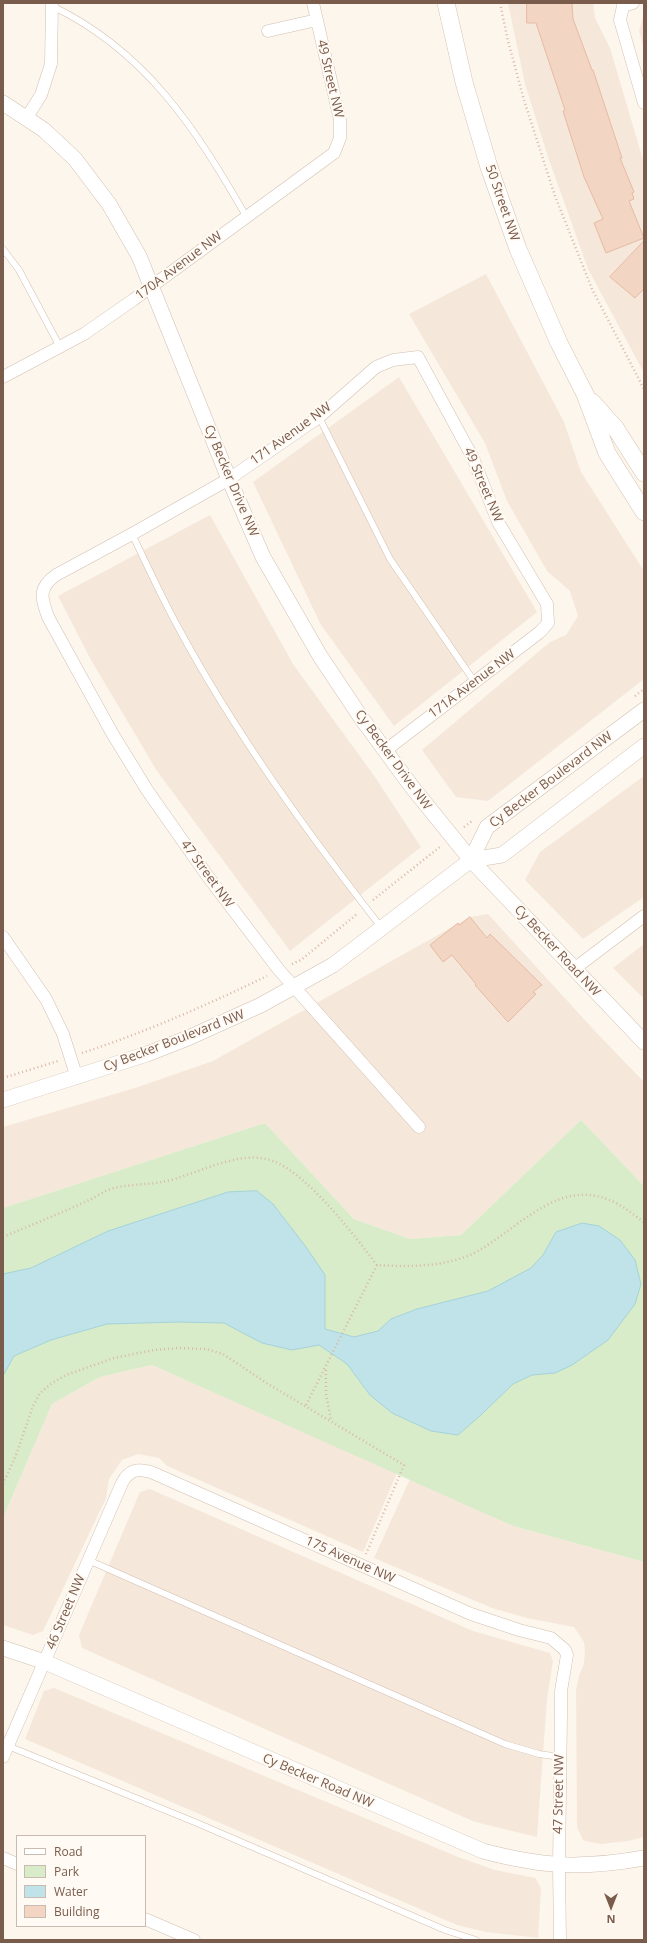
<!DOCTYPE html>
<html>
<head>
<meta charset="utf-8">
<style>
	body { margin:0 }
	#map { position:relative; width:647px; height:1943px; overflow:hidden; background:#fdf6ec; font-family:"Open Sans",sans-serif }
	canvas { display:block }
	.frame { position:absolute; inset:0; border:4px solid #7a5c4d; pointer-events:none }
	.legend { position:absolute; left:16px; top:1835px; width:130px; height:92px; box-sizing:border-box; background:#fffaf3; border:1px solid #cabbb1; margin:0; padding:5px 7px; list-style:none; font-size:12px; color:#7a5c4d }
	.legend li { display:flex; align-items:center; gap:8px; height:20px }
	.legend b { width:20px; border:1px solid #cabbb1 }
	.north { position:absolute; left:591px; top:1887px; width:40px; height:40px; -webkit-text-stroke:3px #fffaf3; paint-order:stroke; rotate:180deg; font-size:11px; font-weight:700; line-height:16px; text-align:center; color:#7a5c4d }
	.north::after { content:''; display:block; margin:auto; width:14px; height:18px; background:#7a5c4d; clip-path:polygon(50% 0,100% 100%,50% 72%,0 100%) }
</style>
</head>
<body>
<div id="map">
<canvas width="647" height="1943"></canvas>
<div class="frame"></div>
<ul class="legend">
<li><b style="height:5px;background:#fff"></b>Road</li>
<li><b style="height:11px;background:#d8ecc9"></b>Park</li>
<li><b style="height:11px;background:#bfe3e8"></b>Water</li>
<li><b style="height:11px;background:#f3d5c3"></b>Building</li>
</ul>
<div class="north">N</div>
</div>
<script>
const ctx = document.querySelector('canvas').getContext('2d');
ctx.lineJoin = 'round';
function paint(path, color) { ctx.fillStyle = color; ctx.fill(path, 'evenodd'); }
function strokePath(path, color, width, dash) { ctx.strokeStyle = color; ctx.lineWidth = width; ctx.lineCap = dash ? 'butt' : 'round'; ctx.setLineDash(dash || []); ctx.stroke(path); }
function write(font, color, halo, rows, align = 'center') {
  ctx.font = font + ' "Open Sans",sans-serif'; ctx.lineWidth = 4; ctx.setLineDash([]); ctx.textBaseline = 'middle'; ctx.strokeStyle = halo; ctx.fillStyle = color; for (const [text, x, y, turn = 0] of rows) {
    ctx.save(); ctx.translate(x, y); ctx.rotate((+turn || 0) * Math.PI / 180); ctx.textAlign = isNaN(turn) ? turn : align; if (halo) ctx.strokeText(text, 0, 0); ctx.fillText(text, 0, 0); ctx.restore();
  }
}
const residential = new Path2D(`
	M508,3H593L595,18L610,48L644,163V373L588,269L548,157L525,84Z
	M643,17H644V49L639,31Z
	M486,274L564,422L581,472L644,571V679L488,801L456,797L422,750L550,642L566,635L578,616L570,591L547,571L507,501L485,443L409,314Z
	M399,377L537,612L394,726L321,625L253,482Z
	M210,515L293,664L375,777L421,847L290,951L157,771L91,660L58,596Z
	M644,776V897L583,939L525,880L540,852Z
	M488,914L593,1029L644,1082V1186L581,1120L461,1235L410,1239L354,1219L265,1123L3,1208V1127L135,1088L213,1061L470,917Z
	M644,944V999L613,968Z
	M152,1365L397,1473L363,1552L167,1466L159,1458L138,1454L122,1460L109,1479L106,1498L43,1631L33,1635L3,1625V1518L52,1404L100,1377Z
	M410,1479L513,1526L644,1562V1837L628,1841L601,1844L589,1842L583,1840L577,1827L576,1690L579,1676L584,1664L585,1651L584,1642L574,1627L527,1618L492,1608L374,1558Z
	M150,1489L473,1631L550,1653L553,1661L547,1699L537,1837L475,1822L82,1648L79,1635L140,1492Z
	M54,1688L458,1857L495,1870L535,1878L541,1888L538,1938L486,1932L457,1925L25,1739L44,1691Z`);
const green = new Path2D(`
	M581,1120L644,1186V1562L513,1526L152,1365L100,1377L52,1404L3,1518V1208L265,1123L354,1219L410,1239L461,1235Z`);
const water = new Path2D(`
	M257,1191L273,1204L306,1247L325,1275V1329L354,1337L378,1331L391,1319L417,1309L488,1291L531,1268L543,1255L556,1232L582,1223L599,1226L620,1240L635,1260L641,1284L635,1304L608,1340L572,1365L555,1373L532,1375L513,1384L482,1414L458,1435L431,1431L392,1413L370,1395L347,1364L319,1345L292,1350L262,1343L224,1323L178,1322L107,1324L51,1340L14,1356L3,1376V1274L31,1268L108,1231L228,1192Z`);
const building = new Path2D(`
	M527,3H572L573,19L592,70H593L622,158H620L634,192L632,193L634,199L629,201L644,238L606,253L594,223L603,219L584,177L563,111L565,110L536,23H527Z
	M644,241V289L635,298L610,277Z
	M470,917L487,938L490,934L542,985L533,992L536,994L508,1022L475,985L476,984L452,955L443,962L430,945L458,923L459,925Z`);
const path = new Path2D(`
	M500,3L508,41L524,100L555,196L592,289L644,389
	M635,696L644,689
	M464,827L472,821
	M373,900L441,846
	M292,964L301,960L357,914
	M82,1053C146,1032 207,1005 267,976
	M3,1078L58,1061
	M3,1237C31,1225 59,1214 87,1201C94,1198 101,1193 108,1190C125,1184 144,1185 162,1182C195,1176 239,1148 273,1161C309,1175 353,1234 377,1265C408,1267 441,1267 470,1255C483,1249 495,1240 506,1232C541,1207 573,1181 616,1203C626,1208 635,1216 644,1222
	M326,1370V1394L331,1420
	M306,1405L377,1265
	M3,1484L16,1455L33,1406L40,1393L52,1383L66,1375L114,1358L154,1350L178,1348L206,1349L223,1354L268,1384L404,1465L366,1554`);
const service = new Path2D(`
	M52,6C146,51 196,129 246,216
	M3,249L19,270L60,347
	M319,417L390,559L474,681
	M132,534C147,565 161,596 178,627C235,733 307,832 381,927
	M88,1560L505,1744L539,1754L560,1757
	M8,1746L197,1823L445,1930L476,1940`);
const minor = new Path2D(`
	M633,3L623,6L620,20L644,103
	M268,31L317,20
	M27,117L41,95L51,64L52,3
	M3,377L84,334L133,300L334,153L340,138V120L313,3
	M386,750L540,632L548,623L547,604L498,522L473,458L418,357L393,360L376,367L319,417L229,479L132,534L56,575C38,588 41,597 48,617L112,733L147,790L206,874L279,970L419,1127
	M3,937L46,999L63,1034L77,1078
	M574,969L644,916
	M3,1757L122,1483C129,1470 137,1468 151,1472L471,1614L519,1630L551,1638L565,1650L567,1655L561,1691V1715L559,1865L560,1940
	M3,1858L17,1864
	M145,1919L194,1940`);
const tertiary = new Path2D(`
	M3,103L44,130L75,159L109,204L139,256L229,479L263,557L320,656L362,719L412,787L471,860L644,1042
	M471,860L502,855L644,746
	M3,1100L147,1054L188,1038L261,1005L333,965L471,860L487,827L644,710
	M3,1648L45,1662L483,1851C543,1867 582,1869 644,1858`);
const secondary = new Path2D(`
	M446,3L464,82L489,167L518,249L559,343L585,394L607,453L644,512
	M592,402L616,429L644,473`);
const streetNames = [
	["49 Street NW",330,79,77],
	["50 Street NW",502,203,71],
	["170A Avenue NW",179,266,-37],
	["171 Avenue NW",291,434,-36],
	["Cy Becker Drive NW",231,481,67],
	["49 Street NW",483,485,67],
	["171A Avenue NW",472,684,-37],
	["Cy Becker Drive NW",393,760,54],
	["Cy Becker Boulevard NW",551,780,-37],
	["47 Street NW",207,874,54],
	["Cy Becker Road NW",557,951,47],
	["Cy Becker Boulevard NW",174,1041,-21],
	["175 Avenue NW",350,1560,24],
	["46 Street NW",66,1612,-67],
	["Cy Becker Road NW",318,1781,23],
	["47 Street NW",559,1794,-89]
];
paint(residential, '#f5e8da');
paint(green, '#d8ecc9');
paint(water, '#bfe3e8');
strokePath(water, '#a5d3da', 1);
paint(building, '#f3d5c3');
strokePath(building, '#e6bba3', 1);
strokePath(service, '#d1beb0', 7);
strokePath(minor, '#d1beb0', 13);
strokePath(tertiary, '#d1beb0', 16);
strokePath(secondary, '#d6c0b0', 18);
strokePath(path, '#d9b8a5', 2.5, [1, 3]);
strokePath(service, '#fff', 6);
strokePath(minor, '#fff', 12);
strokePath(tertiary, '#fff', 15);
strokePath(secondary, '#fff', 17);
write('13px', '#7a5c4d', '#fffaf3', streetNames);
</script>
</body>
</html>
